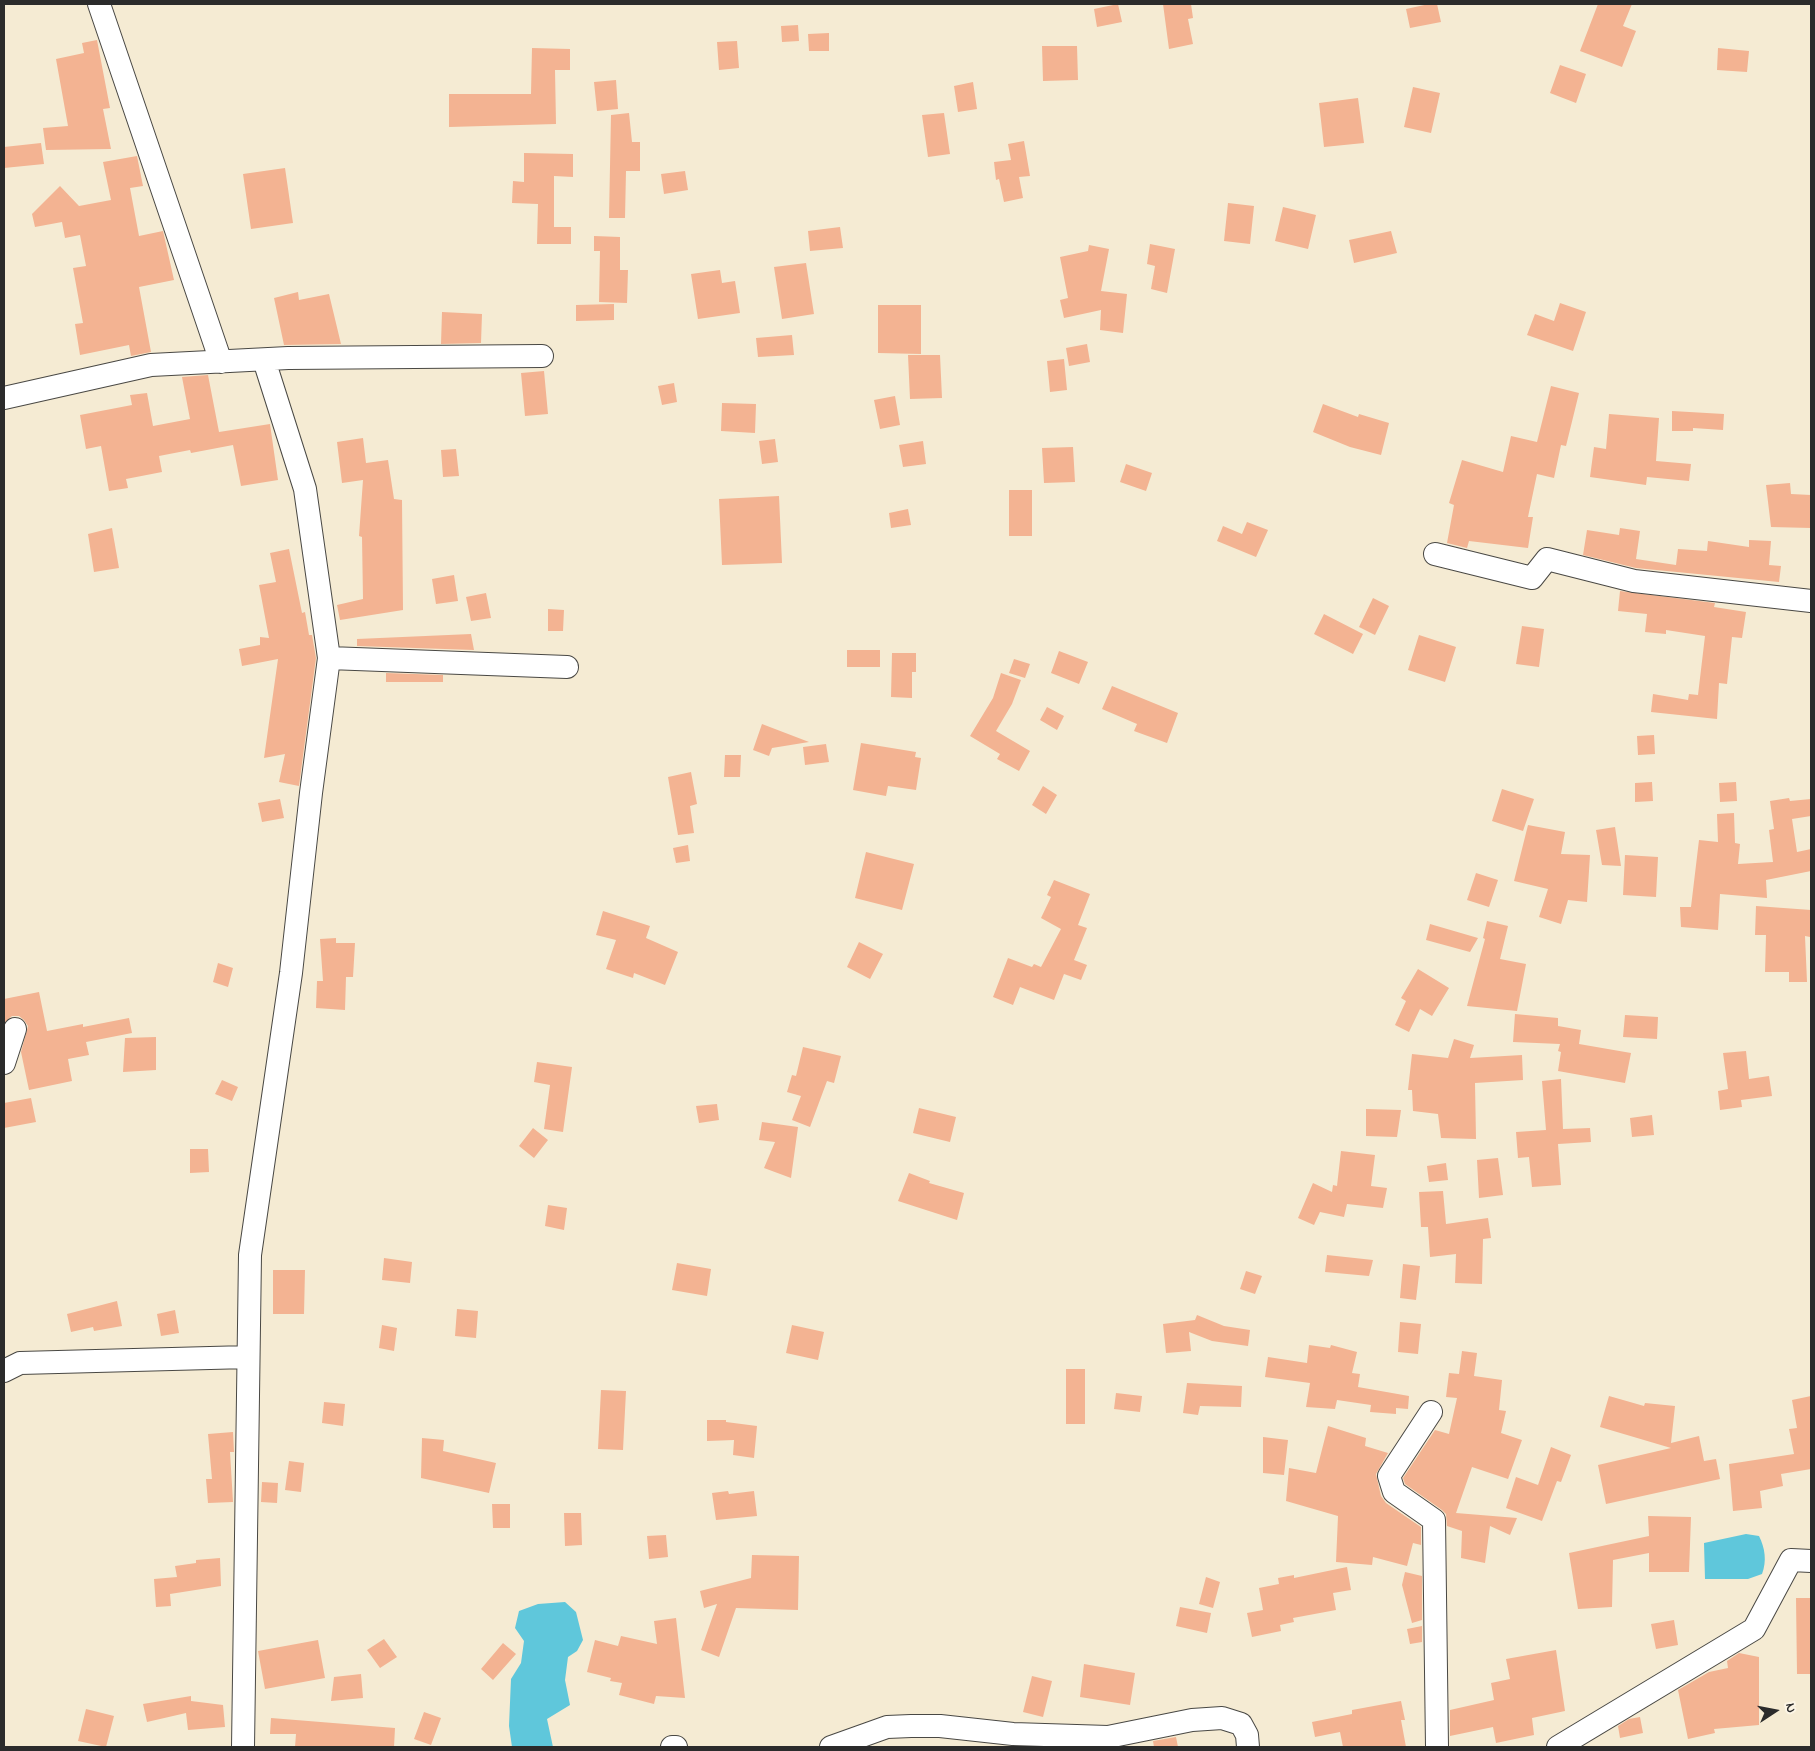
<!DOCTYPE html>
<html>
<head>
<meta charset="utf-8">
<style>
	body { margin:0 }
	#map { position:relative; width:1815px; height:1751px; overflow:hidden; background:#f5ebd3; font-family:"Indie Flower",sans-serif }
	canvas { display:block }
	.frame { position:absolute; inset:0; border:5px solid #2b2b2b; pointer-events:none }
	.north { position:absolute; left:1750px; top:1686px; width:50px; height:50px; -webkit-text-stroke:4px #fcf5e5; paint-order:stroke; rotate:79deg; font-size:14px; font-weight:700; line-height:20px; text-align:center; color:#2b2b2b }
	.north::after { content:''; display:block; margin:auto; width:18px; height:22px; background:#2b2b2b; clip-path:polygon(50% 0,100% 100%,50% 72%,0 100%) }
</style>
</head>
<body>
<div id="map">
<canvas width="1815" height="1751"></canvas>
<div class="frame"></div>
<div class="north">N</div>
</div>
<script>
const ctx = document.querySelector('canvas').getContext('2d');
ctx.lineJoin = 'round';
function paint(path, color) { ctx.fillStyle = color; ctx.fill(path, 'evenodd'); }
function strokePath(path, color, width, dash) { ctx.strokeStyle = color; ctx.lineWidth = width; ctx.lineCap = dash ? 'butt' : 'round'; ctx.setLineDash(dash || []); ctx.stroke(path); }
const water = new Path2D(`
	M1746,1534L1759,1536C1765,1548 1767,1561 1762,1574L1748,1579H1705L1704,1543Z
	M565,1602L576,1612L583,1640L577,1651L568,1657L565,1680L570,1705L547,1719L553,1747H512L509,1726L511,1679L521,1663L524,1641L515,1628L519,1611L538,1604Z`);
const building = new Path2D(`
	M1118,4L1122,22L1097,27L1094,9Z
	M1163,4H1191L1193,18L1188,19L1193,44L1169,49Z
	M1429,4H1437L1441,22L1410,28L1406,9Z
	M1598,4H1632L1623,26L1636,31L1622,67L1580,51Z
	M798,25L799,41L782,42L781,26Z
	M829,33V51H809L808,34Z
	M97,40L110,108L103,109L111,149L46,150L43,128L68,126L56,59L84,53L82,43Z
	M737,41L739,68L719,70L717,42Z
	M1042,46H1077L1078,80L1043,81Z
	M532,48L570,49V70H555L556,124L449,127V94H531Z
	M1718,48L1749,51L1747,72L1717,70Z
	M1560,65L1586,74L1576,103L1550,93Z
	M616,80L618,109L597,111L594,82Z
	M973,82L977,109L958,112L954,86Z
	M1413,87L1440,93L1431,133L1404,127Z
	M1358,98L1364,143L1324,147L1319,103Z
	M629,113L632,142H640V171H626L625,218H609L611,115Z
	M944,113L950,154L928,157L922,115Z
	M1024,141L1030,176L1019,177L1023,198L1004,202L999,179L996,180L994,162L1011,160L1008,144Z
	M41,143L44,164L4,168V147Z
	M524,153L573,154V177L554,176V227H571V244H537L538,204L512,203L513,181L524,182Z
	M137,156L143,186L130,188L139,236L163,231L174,280L139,287L151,352L131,356L129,345L80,355L75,324L83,323L73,268L86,266L80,235L65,238L62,222L35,227L32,214L60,186L79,206L111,200L103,162Z
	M285,168L293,223L251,229L243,174Z
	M685,171L688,190L664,194L661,174Z
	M1228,203L1254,206L1250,244L1224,241Z
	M1283,207L1316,215L1308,249L1275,241Z
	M840,227L843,248L810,251L808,231Z
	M1391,231L1397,253L1354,263L1349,240Z
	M594,236L620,237V270H628L627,303L599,302L600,251H594Z
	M1150,244L1175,249L1167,293L1151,289L1155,266L1147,264Z
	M1089,245L1109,249L1101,291L1127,294L1123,333L1100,330L1101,310L1064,318L1060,300L1068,298L1060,257L1088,251Z
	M806,263L814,314L782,319L774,267Z
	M720,270L722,283L735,281L740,313L698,319L691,274Z
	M298,292L299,300L329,294L341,344L284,345L274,298Z
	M1560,303L1586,312L1573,351L1527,335L1535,314L1554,321Z
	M614,304V320L576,321V305Z
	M878,305H921V354L878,353Z
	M442,312L482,314L481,343L441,344Z
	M792,335L794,355L758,357L756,338Z
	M1087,344L1090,362L1069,366L1066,348Z
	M908,355H940L942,398L910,399Z
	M1064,359L1067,390L1050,392L1047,361Z
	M544,371L548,414L525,416L521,373Z
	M208,375L219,432L270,424L278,480L241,486L233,445L191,453L190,450L159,456L162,472L126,479L128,488L109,491L101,446L86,449L80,415L132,405L130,395L147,393L153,426L190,419L182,377Z
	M674,383L677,402L662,405L658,386Z
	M1551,386L1579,393L1566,446L1561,445L1554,478L1537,474L1528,517H1533L1528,548L1469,541L1467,548L1447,543L1454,505L1449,503L1462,460L1503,472L1511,436L1537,442Z
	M895,396L900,425L880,429L874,400Z
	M722,403L756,404L755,433L721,431Z
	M1323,404L1358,417L1359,414L1389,423L1381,455L1350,447L1313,432Z
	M1672,411L1724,414L1723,430L1693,428V431H1672Z
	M1609,414L1659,418L1656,461L1691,464L1689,481L1647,477L1646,485L1590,477L1594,447L1606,449Z
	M363,438L366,463L388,460L394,499L402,500L403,610L340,620L337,605L363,599L362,537L359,536L363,480L342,483L337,442Z
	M775,439L778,462L762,464L759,441Z
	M923,441L926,464L903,467L899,445Z
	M1073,447L1075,482L1044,483L1042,448Z
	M456,449L459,476L443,477L441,450Z
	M1126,464L1152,473L1146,491L1120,482Z
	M1790,483L1791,494L1811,495V528L1771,527L1766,485Z
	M1009,490H1032V536H1009Z
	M779,496L782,563L722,565L719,499Z
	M908,509L911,525L891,528L889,513Z
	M1247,522L1268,530L1256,557L1217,541L1223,526L1242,534Z
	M112,528L119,568L94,572L88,534Z
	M1620,528L1640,531L1636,559L1676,565L1678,549L1707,551L1708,541L1749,547V540L1771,541L1769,565L1781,566L1779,582L1636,568L1583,555L1587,530L1619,535Z
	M289,549L302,613L305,612L309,635H312L316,658L299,786L279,782L285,754L264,758L278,659L242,666L239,649L260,645V637L269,638L259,585L276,582L270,553Z
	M454,575L458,601L436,604L432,579Z
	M1620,591L1715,603L1714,607L1746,612L1742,638L1732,637L1727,684L1719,683L1717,719L1651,712L1653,694L1688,700L1689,694L1698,695L1705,636L1666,630V634L1645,632L1647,614L1618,611Z
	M486,593L491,618L471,621L466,597Z
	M1373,598L1389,606L1375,635L1359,627Z
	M548,609L564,610L563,631H548Z
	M1324,614L1363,634L1353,654L1314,634Z
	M1522,626L1544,629L1539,667L1516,664Z
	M471,634L474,650L357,646V639Z
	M1419,635L1456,647L1445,682L1408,670Z
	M847,650H880V667H847Z
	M1059,651L1088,662L1079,684L1051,673Z
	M892,653H916V672H912V698L891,697Z
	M1014,659L1030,664L1025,678L1009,673Z
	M386,673L443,675V682H386Z
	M1001,673L1021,680L1012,704L996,731L1030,751L1019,771L997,759L1000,754L970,736L993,698Z
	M1112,686L1178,713L1167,743L1134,731L1137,724L1102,709Z
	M1047,707L1064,716L1057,730L1040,720Z
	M762,724L809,742L772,748L769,756L753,750Z
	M1654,735L1655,754L1638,755L1637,736Z
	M861,743L916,752L915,757L921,758L916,790L888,786L886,796L853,790Z
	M826,744L829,762L805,765L803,747Z
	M725,755H741L740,777H724Z
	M691,772L697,804L690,806L694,833L678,835L668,777Z
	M1652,782L1653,801L1635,802V783Z
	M1736,782L1737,801L1720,802L1719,783Z
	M1043,786L1057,795L1046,814L1032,805Z
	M1502,789L1534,799L1523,831L1492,821Z
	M1789,798L1790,801L1811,799V816L1792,819L1797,852L1811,849V871L1766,880L1767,898L1720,894L1718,930L1681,927L1680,907H1691L1699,840L1718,842L1717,814L1734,813L1735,843L1740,844L1738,864L1773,862L1769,830L1774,829L1770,801Z
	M280,799L284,818L262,822L258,803Z
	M1528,825L1565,832L1561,854L1590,855L1587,902L1568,900L1561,924L1539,917L1548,889L1514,881Z
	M1615,827L1621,866L1602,865L1596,830Z
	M688,845L690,861L676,863L673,848Z
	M866,852L914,864L902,910L855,898Z
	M1625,855L1658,857L1656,897L1623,895Z
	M1476,873L1498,880L1489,907L1467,900Z
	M1054,880L1090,894L1078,925L1087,928L1074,960L1087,965L1081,980L1064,974L1054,1000L1020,987L1013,1005L993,997L1008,958L1032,967L1034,964L1041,967L1061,929L1041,918L1051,897L1047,895Z
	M1756,906L1811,910L1810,937L1805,936L1807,982H1789V972H1765L1766,935H1755Z
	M603,911L650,926L646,938L678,952L665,985L634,973L633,978L606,969L616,940L596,935Z
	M1487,921L1508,926L1500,959L1526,964L1517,1011L1467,1006L1485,939L1483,938Z
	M1430,924L1478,938L1470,952L1426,940Z
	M336,938V943H355L353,977H346L345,1010L316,1008L317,981H323L320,939Z
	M859,942L883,954L870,979L847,967Z
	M218,963L233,968L228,987L213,982Z
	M1418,969L1449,988L1432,1016L1420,1009L1409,1032L1395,1025L1406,1001L1401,998Z
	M39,992L47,1031L83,1024V1027L129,1018L132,1033L86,1042L89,1055L68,1059L72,1081L29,1090L21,1052L28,1026L24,1020L19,1016H12L4,1023V999Z
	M1515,1014L1558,1018V1026L1581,1030L1579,1044L1631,1053L1625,1083L1558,1071L1561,1052L1558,1051L1560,1044L1513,1042Z
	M1625,1015L1658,1017L1657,1039L1623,1037Z
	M156,1037V1070L123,1072L125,1038Z
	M1454,1039L1474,1045L1470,1058L1522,1055L1523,1080L1475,1083L1476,1139L1441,1138L1438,1114L1413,1111L1412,1090H1408L1412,1054L1448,1058Z
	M803,1047L841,1056L834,1083L827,1081L810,1127L792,1120L801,1096L787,1092L792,1075L796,1076Z
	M1746,1051L1749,1079L1769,1076L1772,1096L1741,1100L1742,1107L1720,1110L1718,1091L1728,1089L1723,1053Z
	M537,1062L572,1067L563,1132L544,1129L550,1085L534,1082Z
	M1561,1079L1563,1129L1590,1128L1591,1142L1558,1144L1561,1185L1532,1187L1529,1157L1518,1158L1516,1132L1546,1130L1542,1081Z
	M222,1080L238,1087L232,1101L215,1094Z
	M31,1098L36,1122L4,1128V1103Z
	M717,1104L719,1120L699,1123L696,1106Z
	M919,1108L956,1117L950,1142L913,1133Z
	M1366,1109L1401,1110L1397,1137L1366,1136Z
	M1652,1115L1654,1135L1632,1137L1630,1118Z
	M762,1122L798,1127L791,1178L764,1168L775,1142L759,1140Z
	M533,1128L548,1140L534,1158L519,1146Z
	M190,1149H208L209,1172L190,1173Z
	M1341,1151L1375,1155L1371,1186L1387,1188L1383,1208L1347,1204L1344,1217L1320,1212L1314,1225L1298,1218L1313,1183L1332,1192L1333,1185L1337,1186Z
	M1498,1158L1503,1195L1479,1198L1477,1160Z
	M1446,1163L1448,1180L1429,1182L1427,1166Z
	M909,1173L930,1181L929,1183L964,1193L957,1220L898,1201Z
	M1443,1191L1446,1224L1488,1218L1491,1238L1483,1239L1482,1284L1455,1283L1456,1254L1430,1257L1428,1227H1421L1419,1192Z
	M548,1205L567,1208L564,1230L545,1226Z
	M1327,1255L1373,1260L1369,1276L1325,1272Z
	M384,1258L412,1262L410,1283L382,1280Z
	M677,1263L711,1269L707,1296L672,1290Z
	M1403,1264L1420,1266L1416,1300L1400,1298Z
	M273,1270H305L304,1314H273Z
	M1246,1271L1262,1276L1255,1294L1240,1289Z
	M117,1301L122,1326L94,1331L93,1327L71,1332L67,1314Z
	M457,1309L478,1311L476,1338L455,1336Z
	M175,1310L179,1333L161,1336L157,1314Z
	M1197,1315L1224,1326L1250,1330L1248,1346L1212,1341L1189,1332L1191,1351L1166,1353L1163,1324L1195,1320Z
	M1400,1322L1421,1324L1418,1354L1398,1352Z
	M382,1325L397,1328L394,1351L379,1348Z
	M792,1325L824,1332L818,1360L786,1353Z
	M1309,1345L1330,1348L1331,1345L1357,1352L1352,1373L1360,1374L1358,1387L1409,1396L1408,1409L1396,1408V1414L1370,1412L1371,1405L1337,1400L1335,1409L1306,1407L1310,1383L1265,1377L1268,1357L1307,1363Z
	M1462,1351L1477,1353L1474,1376L1502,1380L1499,1410L1506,1411L1501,1433L1522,1440L1508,1479L1472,1467L1456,1513L1517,1518L1510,1535L1490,1526L1485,1563L1461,1558L1462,1531L1447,1526L1446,1514L1442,1510L1405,1484L1403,1478L1435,1430L1449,1434L1457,1398L1446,1397L1449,1373L1459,1374Z
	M1066,1369H1085V1424H1066Z
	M1187,1383L1242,1386L1241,1407L1200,1406L1198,1415L1183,1413Z
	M601,1390L626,1391L623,1450L598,1449Z
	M1116,1393L1142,1396L1140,1412L1114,1409Z
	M1609,1396L1644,1406L1645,1403L1675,1406L1671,1443L1699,1436L1704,1461L1716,1459L1720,1479L1606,1504L1598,1465L1671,1448L1600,1427Z
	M1811,1396V1469L1781,1474L1783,1486L1760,1491L1762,1508L1733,1511L1729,1464L1794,1454L1789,1429L1797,1428L1792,1400Z
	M324,1402L345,1404L343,1426L322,1423Z
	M707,1420H726V1422L757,1426L754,1458L733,1455L734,1440L707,1441Z
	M1328,1426L1366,1438L1365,1446L1388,1453L1376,1474L1381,1496L1386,1503L1421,1527V1545L1413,1543L1407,1566L1373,1557L1372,1565L1336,1562L1338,1516L1286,1501L1289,1468L1316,1473Z
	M233,1432L234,1452H230L233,1502L208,1503L206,1479H212L208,1434Z
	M1263,1437L1288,1440L1284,1475L1263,1473Z
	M422,1438L444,1440L443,1451L496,1463L489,1493L421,1478Z
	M1551,1447L1571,1455L1561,1482L1557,1481L1542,1521L1506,1508L1516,1477L1538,1485Z
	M289,1461L304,1463L301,1492L285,1490Z
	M262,1482L278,1483L277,1503L261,1502Z
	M728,1491L729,1494L754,1491L757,1516L716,1520L712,1493Z
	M492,1504H510V1528H493Z
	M564,1513H581L582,1545L565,1546Z
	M1648,1516L1691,1517L1689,1572H1649V1553L1613,1560L1612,1607L1578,1609L1569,1553L1649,1536Z
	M666,1535L668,1557L649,1559L647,1536Z
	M752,1555L799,1556L798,1610L736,1608L719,1657L701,1650L717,1604L704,1608L700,1591L751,1578Z
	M220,1558L221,1586L170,1594L171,1606L156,1607L154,1579L177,1577L175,1566L196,1563V1560Z
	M1347,1567L1351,1590L1333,1593L1336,1610L1293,1618L1294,1622L1280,1625L1281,1631L1252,1637L1247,1613L1263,1610L1259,1588L1279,1584L1278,1578L1294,1575V1578Z
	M1405,1572L1422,1576V1620L1412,1623L1402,1585Z
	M1206,1577L1220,1582L1213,1608L1199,1604Z
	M1796,1598H1811V1674H1797Z
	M1180,1607L1211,1613L1207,1633L1176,1626Z
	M676,1618L685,1698L656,1696L654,1704L619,1695L622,1683L610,1681L611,1678L587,1672L595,1640L618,1646L621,1636L657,1644L654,1621Z
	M1674,1620L1678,1645L1656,1649L1651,1624Z
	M1422,1626V1642L1410,1644L1407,1629Z
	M384,1639L397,1657L380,1668L367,1650Z
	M318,1640L325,1678L265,1689L258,1651Z
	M503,1643L516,1654L493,1680L481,1669Z
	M1556,1650L1565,1711L1532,1718L1534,1735L1496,1743L1493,1727L1450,1736V1710L1494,1700L1491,1683L1510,1679L1506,1659Z
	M1739,1653L1759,1657V1725L1714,1729L1715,1733L1688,1739L1678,1690L1709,1672L1728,1668L1727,1661Z
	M1084,1664L1135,1673L1130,1705L1080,1697Z
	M361,1674L363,1698L331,1701L334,1677Z
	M1032,1676L1052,1681L1043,1717L1023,1712Z
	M191,1696V1701L223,1705L225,1727L188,1730L186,1713L147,1722L143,1704Z
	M1401,1701L1405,1720H1401L1406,1747H1343L1340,1732L1315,1737L1312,1722L1352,1714V1710Z
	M86,1709L114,1716L106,1747L78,1741Z
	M424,1712L441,1718L431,1745L414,1739Z
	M1640,1717L1643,1733L1620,1738L1618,1726L1629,1719Z
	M271,1718L395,1728L394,1747H295L296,1734H270Z
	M1176,1737L1178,1747H1154L1153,1741Z`);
const minor = new Path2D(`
	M99,4L221,362
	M4,398L151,365L288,358L542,356
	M1435,554L1532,578L1547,559L1634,581L1811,601
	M329,658L567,667
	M4,1063L15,1029
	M4,1371L20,1363L248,1357
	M1431,1412L1389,1476L1394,1492L1434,1520L1437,1747
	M243,1747L250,1255L291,973L311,793L329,658L305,489L264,360
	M672,1747H676
	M831,1747L887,1727L911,1726H940L1013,1734L1108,1737L1192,1720L1222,1718L1241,1724L1247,1735L1248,1747
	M1558,1747L1754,1629L1791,1560L1811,1561`);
paint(water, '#5fc7db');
paint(building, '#f3b392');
strokePath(minor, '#494844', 24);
strokePath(minor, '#fff', 22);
</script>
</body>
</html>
